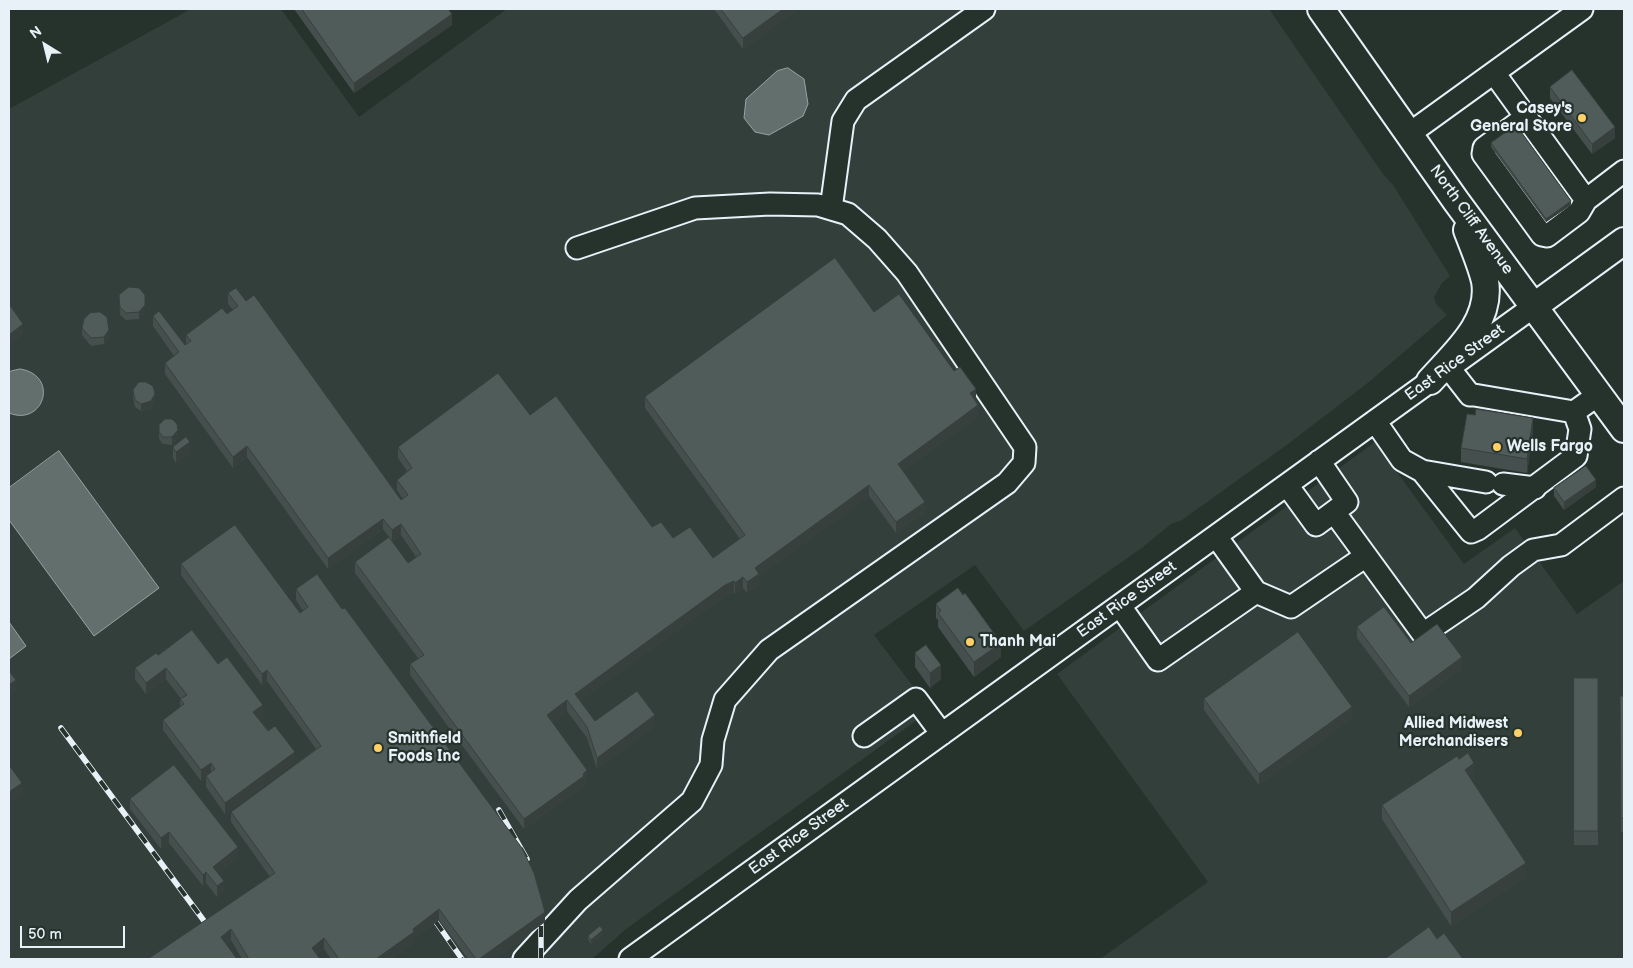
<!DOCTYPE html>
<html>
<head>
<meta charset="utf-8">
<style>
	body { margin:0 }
	#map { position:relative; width:1633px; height:968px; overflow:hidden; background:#26332d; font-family:"Balsamiq Sans",sans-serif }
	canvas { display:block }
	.frame { position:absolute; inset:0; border:10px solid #e8f1f8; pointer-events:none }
	.north { position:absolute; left:20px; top:20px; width:50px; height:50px; -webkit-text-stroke:4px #26332d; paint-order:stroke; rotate:324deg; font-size:14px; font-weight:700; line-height:20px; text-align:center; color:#e8f1f8 }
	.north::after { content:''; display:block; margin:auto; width:18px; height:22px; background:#e8f1f8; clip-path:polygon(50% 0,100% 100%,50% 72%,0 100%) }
	.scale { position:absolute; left:20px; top:926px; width:105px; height:22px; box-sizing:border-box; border:2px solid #e8f1f8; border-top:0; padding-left:6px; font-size:15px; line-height:18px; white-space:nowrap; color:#e8f1f8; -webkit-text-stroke:4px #26332d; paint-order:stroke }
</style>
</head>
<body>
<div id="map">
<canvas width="1633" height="968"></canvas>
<div class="frame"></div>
<div class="north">N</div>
<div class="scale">50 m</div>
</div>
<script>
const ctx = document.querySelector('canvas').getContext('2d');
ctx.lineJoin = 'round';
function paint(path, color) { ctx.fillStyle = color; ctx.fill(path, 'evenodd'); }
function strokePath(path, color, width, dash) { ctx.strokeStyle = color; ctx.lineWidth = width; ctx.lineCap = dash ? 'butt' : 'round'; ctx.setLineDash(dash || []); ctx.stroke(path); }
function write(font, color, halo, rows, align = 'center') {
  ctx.font = font + ' "Balsamiq Sans",sans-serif'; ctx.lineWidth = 4.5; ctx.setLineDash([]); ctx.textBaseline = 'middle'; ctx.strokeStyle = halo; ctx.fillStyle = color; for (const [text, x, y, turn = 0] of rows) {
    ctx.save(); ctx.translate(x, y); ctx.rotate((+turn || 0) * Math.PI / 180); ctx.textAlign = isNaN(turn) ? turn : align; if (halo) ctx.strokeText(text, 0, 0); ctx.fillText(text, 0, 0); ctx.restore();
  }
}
const built = new Path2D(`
	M191,9H281L359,117L507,9H1269L1383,174L1393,185L1450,276L1442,283L1434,297L1436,304L1447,315L1369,382L1288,444L1182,520L1171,524L1143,547L1024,631L975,565L874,635L931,710L626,929L592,959H9V109Z
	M1375,442L1464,564L1515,528L1577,614L1624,581V959H1100L1208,882L1057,674Z`);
const water = new Path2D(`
	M788,68L804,79L808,104L803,116L769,135L755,132L744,118L746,99L777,71Z
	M20,369C60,375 44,427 9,413V372Z
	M59,451L159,588L94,636L9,520V488Z
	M9,622L26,646L9,659Z`);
const minor = new Path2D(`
	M1494,73L1586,200L1624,171
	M1526,117L1484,148L1483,154L1542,235L1547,236L1579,212L1586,200
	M1409,134L1582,9
	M831,209L843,121L856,100L984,9
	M1449,368L1470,395H1474L1574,412L1598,395
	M1375,421L1402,460L1422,471L1471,532L1478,529L1576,456L1580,429L1574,412
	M1422,471L1486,482
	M1503,484L1535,488
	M1287,485L1316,525L1347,502L1319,461
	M1334,512L1423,634L1476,598L1511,566L1533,550L1561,545L1624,498
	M1256,592L1291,607L1366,556
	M1120,606L1158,660L1256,592L1216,536
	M864,736L916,699L942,734
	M524,959L578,900L692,801L711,765L713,740L725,700L769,650L1007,483L1024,463L1025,447L907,273L877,239L848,214L818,205L770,204L695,208L577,248
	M630,959L1533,307`);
const major = new Path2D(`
	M1321,9L1456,201L1624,429
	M1533,307L1624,241
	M1430,381C1455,353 1492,322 1485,281C1481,264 1473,246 1467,230`);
const rail = new Path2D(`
	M61,728L213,933
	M499,810L527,859
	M436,922L462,959
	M541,959V912`);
const wall = new Path2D(`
	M294,9H448L452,25L354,93Z
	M714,9H798L743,49Z
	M1550,87L1615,138L1592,154L1550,98Z
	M1491,143L1571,205L1546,222L1491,147Z
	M228,293L401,500L403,499L397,490V480L407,471L398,458V447L530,415L652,527L713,558L740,539L645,408V397L874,312L954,371L976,400H975L978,416L903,471L925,512L896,533L869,496L759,576V585L747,593L743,588L735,594L734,592L725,596L580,701L595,721L655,726L597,769L587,738L567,711L552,722L587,781L584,783V786L524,829L410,675V664L418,658L355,573V562L408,563L416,557L401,535L392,541L383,529L328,569L247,457L233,468L165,374V363L174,356L153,326V316L185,345L186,344V335L227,314L233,310L228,304Z
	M119,295L145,312L139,319L126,320L120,315Z
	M82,328L109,337L104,344L91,346L82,335Z
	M133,390L155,401L151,408L141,411L135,407L133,397Z
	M1475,415L1533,432L1527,473L1461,462V448Z
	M159,425L178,437L172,445L163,444L159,439Z
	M173,447L190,453L176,463L173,458Z
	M1596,487L1564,510L1554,496V488Z
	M181,564L300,613L303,611L296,600V589L545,922L494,959H468L439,920L414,939V943L391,959H331L324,949L317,954L320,959H242L231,940L226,944L148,959L270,877L231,822V812L316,749L267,681L262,685L181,575Z
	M936,604L1001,657L974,677L938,627V620L936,618Z
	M1357,627L1411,643L1462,668L1409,707L1357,638Z
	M915,653L941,679L930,688L915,667Z
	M158,655L218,664L263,716L259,719L295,762L225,814L206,787V777L201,781L163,730V720L180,707V699H181L166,679L146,694L135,679V668Z
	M1624,667V832H1621L1620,696H1624Z
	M1574,678H1598V845H1574Z
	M1204,699L1352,718L1259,785L1204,710Z
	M1459,759L1474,777L1471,779L1526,877L1451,926L1382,819V805Z
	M130,799L238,858L218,873L224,891L217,897L206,883L203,886L169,843L161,849L130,809Z
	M603,934L591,944L588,939V936Z`);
const shadedWall = new Path2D(`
	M783,9H798L743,49V38Z
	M452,14V25L354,93V83Z
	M1615,127V138L1592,154V144Z
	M1571,201V205L1546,222V219Z
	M145,305V312L139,319V312Z
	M23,324V335L9,346V335Z
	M109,330V337L104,344V337Z
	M976,389V400L970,404V393Z
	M155,394V401L151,408L141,411V404Z
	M978,405V416L898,475V464Z
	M1533,418V432L1527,473V459Z
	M178,430V437L172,445V437Z
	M190,442V453L176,463V452Z
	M247,446V457L233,468V457Z
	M1596,480V487L1564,510V502Z
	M869,485V496L759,576V585L747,593V582L755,568Z
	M925,502V512L896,533V522Z
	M383,519V529L328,569V558Z
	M401,524V535L392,541V530Z
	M743,577V588L735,594V583Z
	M734,581V592L725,596L575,705V694L725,585Z
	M1001,643V657L974,677V662Z
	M1462,657V668L1409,707V696Z
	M941,665V679L930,688V673Z
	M166,668V679L146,694V683Z
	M267,670V681L262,685V674Z
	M16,680V691L9,696V685Z
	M567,700V711L547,726V715Z
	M263,705V716L253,723V712Z
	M1352,707V718L1259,785V774Z
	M655,715V726L597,769V758Z
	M295,752V762L225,814V803Z
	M211,763V774L201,781V770Z
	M1474,763V777L1465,784V770Z
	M587,770V781L584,783V786L524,829V819Z
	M22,783V794L9,803V792Z
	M169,832V843L161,849V838Z
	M238,847V858L213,877V867Z
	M1526,863V877L1451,926V912Z
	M206,872V883L203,886V875Z
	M224,881V891L217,897V886Z
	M439,909V920L414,939V943L391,959H376L413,929Z
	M545,912V922L494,959H479Z
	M231,929V940L221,947V937Z
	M603,930V934L591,944V940Z
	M324,938V949L312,958V948Z`);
const building = new Path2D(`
	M302,9H448L452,14L354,83Z
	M721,9H783L743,38Z
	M1572,70L1615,127L1592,144L1550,87Z
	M1516,125L1571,201L1546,219L1491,143Z
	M835,258L874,312L899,294L954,371L960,367L976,389L970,393L978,405L898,464L925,502L896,522L869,485L755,568L759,574L747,582L743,577L735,583L734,581L725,585L575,694L595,721L637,691L655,715L597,758L587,727L567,700L547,715L587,770L583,774L584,776L524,819L410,664L424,655L355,562L389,537L408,563L421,554L401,524L392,530L383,519L328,558L247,446L233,457L165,363L179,352L153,316L159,311L185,345L191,341L186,335L222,308L227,314L238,306L228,293L236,288L246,301L254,295L401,500L408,495L397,480L412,468L398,447L498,373L530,415L556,396L652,527L661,522L673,538L690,527L713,558L745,535L645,397Z
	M129,287L139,288L145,295V305L139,312L126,313L120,307L119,295Z
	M9,304L23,324L9,335Z
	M100,312L107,317L109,330L104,337L91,338L82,328L84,319L90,313Z
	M139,382H146L153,386L155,394L151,401L141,404L135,400L133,390Z
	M1476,409L1533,418L1527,459L1461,448L1467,414L1475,415Z
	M165,419H172L177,424L178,430L172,437H163L159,432V425Z
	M186,437L190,442L176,452L173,447Z
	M1586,466L1596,480L1564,502L1554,488Z
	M235,525L300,613L308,607L296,589L317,574L342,609L345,608L522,848L534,873L545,912L479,959H476L439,909L413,929L414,932L376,959H339L324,938L312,948L320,959H249L231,929L221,937L237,959H148L275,873L231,812L321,746L267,670L262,674L181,564Z
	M958,588L963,595L965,593L1001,643L974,662L938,613L941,611L936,604Z
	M1384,607L1411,643L1437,624L1462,657L1409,696L1357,627Z
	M192,630L218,664L227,657L263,705L253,712L268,731L275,726L295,752L225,803L206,776L215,769L211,763L201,770L163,720L184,704L180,699L187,695L166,668L146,683L135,668L156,653L158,655Z
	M1298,632L1352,707L1259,774L1204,699Z
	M926,645L941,665L930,673L915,653Z
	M1624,667V818H1621L1620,696H1624Z
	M9,671L16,680L9,685Z
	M1574,678H1598V831H1574Z
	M1468,753L1474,763L1465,770L1526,863L1451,912L1382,805L1457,756L1459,759Z
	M9,765L22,783L9,792Z
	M174,765L238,847L213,867L224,881L217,886L206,872L203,875L169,832L161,838L130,799Z
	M600,926L603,930L591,940L588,936Z
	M1429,927L1437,939L1444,933L1463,959H1385Z`);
const markers = [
	[1582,118,5,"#ffd166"],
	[1497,447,5,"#ffd166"],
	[970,642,5,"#ffd166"],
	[1518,733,5,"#ffd166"],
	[378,748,5,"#ffd166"]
];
const poiNames = [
	["Casey's",1572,109,"right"],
	["General Store",1572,127,"right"],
	["Wells Fargo",1507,447],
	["Thanh Mai",980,642],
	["Allied Midwest",1508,724,"right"],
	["Merchandisers",1508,742,"right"],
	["Smithfield",388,739],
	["Foods Inc",388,757]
];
const streetNames = [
	["North Cliff Avenue",1471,220,54],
	["East Rice Street",1455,363,-36],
	["East Rice Street",1127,600,-36],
	["East Rice Street",799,837,-36]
];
paint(built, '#333f3a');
paint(water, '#636f6d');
strokePath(water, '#98a3a5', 1);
strokePath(minor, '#e8f1f8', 25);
strokePath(major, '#e8f1f8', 30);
strokePath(minor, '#26332d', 21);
strokePath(major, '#26332d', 26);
strokePath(rail, '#e8f1f8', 5.5);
strokePath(rail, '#26332d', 4, [11]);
paint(wall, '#454f4d');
paint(shadedWall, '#38403e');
paint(building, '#505c59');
strokePath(building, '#38403e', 1);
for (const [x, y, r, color] of markers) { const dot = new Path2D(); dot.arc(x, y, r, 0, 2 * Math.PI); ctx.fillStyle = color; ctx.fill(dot); strokePath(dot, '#26332d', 2); }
write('bold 16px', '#e8f1f8', '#26332d', poiNames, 'left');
write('16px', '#e8f1f8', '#26332d', streetNames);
</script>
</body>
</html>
